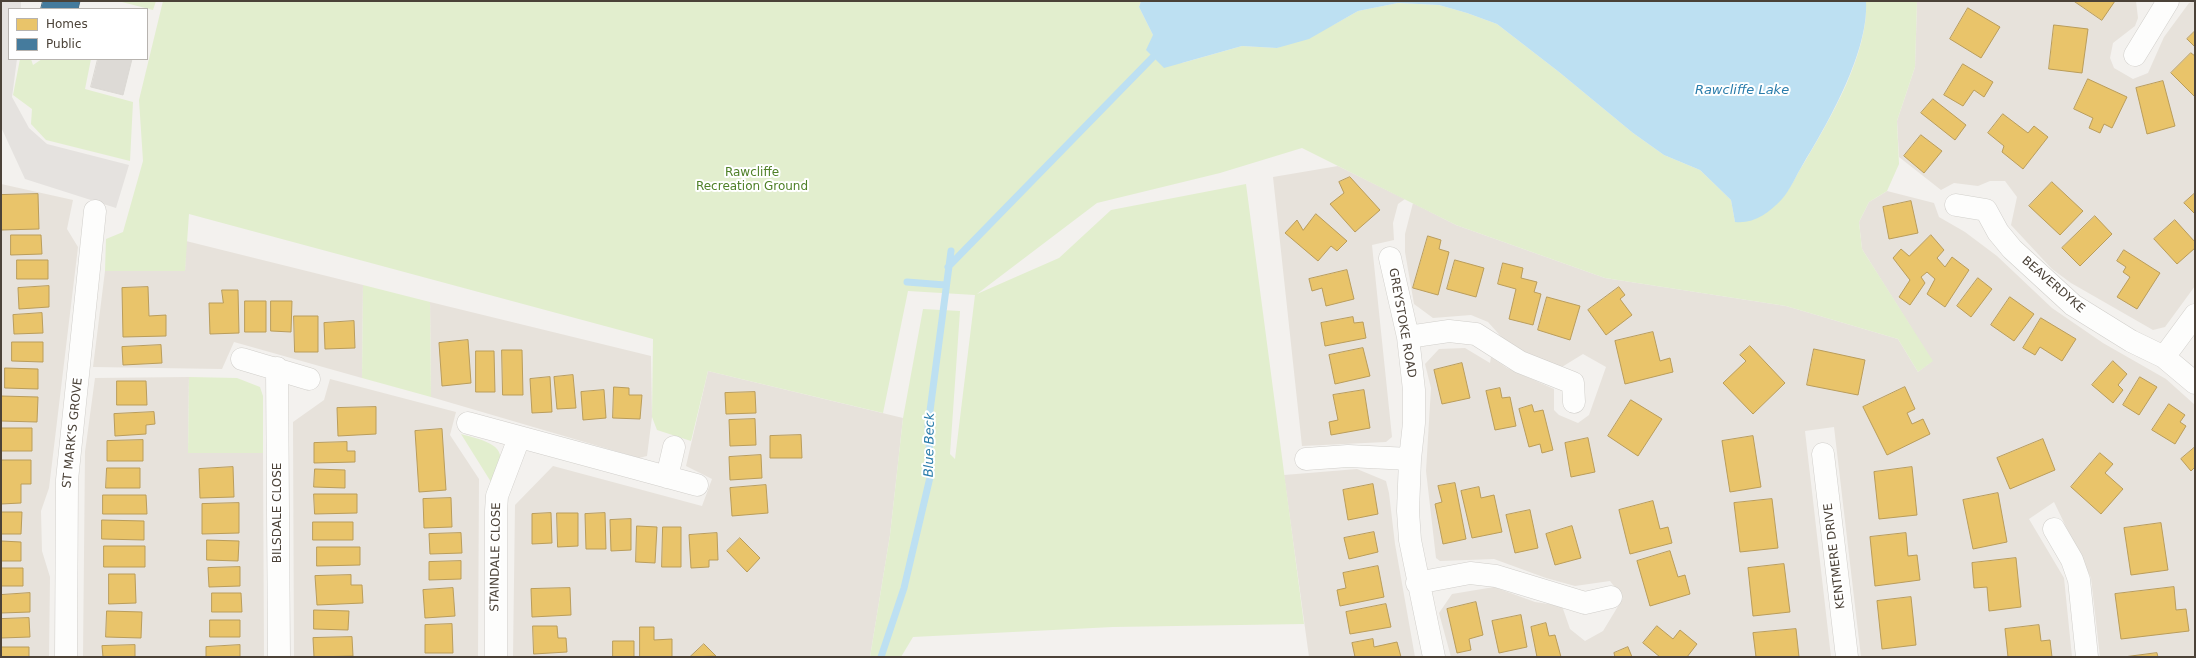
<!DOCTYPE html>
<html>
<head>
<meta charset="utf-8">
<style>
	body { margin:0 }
	#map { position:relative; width:2196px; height:658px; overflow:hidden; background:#f3f1ee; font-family:"DejaVu Sans",sans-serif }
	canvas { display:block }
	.frame { position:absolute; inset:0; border:2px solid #4b4238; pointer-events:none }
	.legend { position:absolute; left:8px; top:8px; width:140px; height:52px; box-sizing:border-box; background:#fff; border:1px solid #b7b3af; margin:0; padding:5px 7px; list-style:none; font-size:12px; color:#4b4238 }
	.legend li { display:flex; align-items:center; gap:8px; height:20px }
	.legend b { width:20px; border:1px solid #b7b3af }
</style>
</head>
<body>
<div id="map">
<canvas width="2196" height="658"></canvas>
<div class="frame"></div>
<ul class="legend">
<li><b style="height:11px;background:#e9c46a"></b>Homes</li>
<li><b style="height:11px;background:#457b9d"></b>Public</li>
</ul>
</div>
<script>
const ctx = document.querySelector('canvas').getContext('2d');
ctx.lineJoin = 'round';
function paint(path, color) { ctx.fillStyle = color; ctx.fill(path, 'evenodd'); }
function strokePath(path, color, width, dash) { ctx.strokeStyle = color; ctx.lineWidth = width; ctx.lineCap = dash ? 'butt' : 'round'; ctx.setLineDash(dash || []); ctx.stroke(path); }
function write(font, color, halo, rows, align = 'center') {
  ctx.font = font + ' "DejaVu Sans",sans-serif'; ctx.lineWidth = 4; ctx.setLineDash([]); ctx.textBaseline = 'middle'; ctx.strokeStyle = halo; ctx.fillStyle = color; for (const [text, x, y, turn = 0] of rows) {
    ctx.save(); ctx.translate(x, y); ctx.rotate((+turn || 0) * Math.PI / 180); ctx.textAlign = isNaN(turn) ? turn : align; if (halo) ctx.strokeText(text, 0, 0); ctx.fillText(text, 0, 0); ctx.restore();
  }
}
const residential = new Path2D(`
	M1917,1H2136L2138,18L2135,26L2113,43L2110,58L2114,68L2133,79L2148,73L2164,37L2189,3L2195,1V286L2165,327L2153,330L2071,283L2052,269L2011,225L2017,197L2005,181H1990L1978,186L1954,183L1941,190L1899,157L1897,121L1915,67Z
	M1338,166L1405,199L1398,204L1393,223L1394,240L1372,245L1392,437L1386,442L1302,446L1273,177Z
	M1,184L73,200L67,229L78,247L49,488L41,511L42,551L50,577L49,657H1Z
	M1887,191L1934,203L1939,217L1965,232L1997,256L2052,308L2103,343L2166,379L2195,405V657H2100L2091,578L2054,502L2029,519L2064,578L2072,657H1861L1834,427L1805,431L1831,657H1451L1439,613L1452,594L1494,587L1535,602L1562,606L1570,629L1585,641L1603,631L1623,598L1610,581L1575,586L1546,578L1494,559L1440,561L1436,558L1426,471L1431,388L1425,364L1439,349L1465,348L1490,363L1491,357L1507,368L1554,389V410L1559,415L1578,423L1589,415L1606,367L1583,354L1557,370L1505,341L1488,322L1471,315L1433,318L1414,304L1405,252V234L1413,203L1456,225L1605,278L1786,306L1898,339L1918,372L1932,361L1862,249L1859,222L1869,202Z
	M186,241L363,285L362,378L234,342L222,369L93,367L105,271H185Z
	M430,302L651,356L652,417L647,456L639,458L431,397Z
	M708,371L903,418L890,535L870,657H513L515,505L553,466L702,506L712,479L686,466Z
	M189,377L188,453H263L264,657H83L85,452L95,378Z
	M330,379L456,412L450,435L479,479L478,657H294L293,422L324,400Z
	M1357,469L1386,481L1389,493L1395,544L1415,657H1309L1284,475Z`);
const green = new Path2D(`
	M118,1H156L153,10Z
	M163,1H1141L1139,7L1153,35L1182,63L1242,46L1277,48L1335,24L1358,11L1398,3L1439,5L1467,13L1497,24L1559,72L1633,133L1664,155L1700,170L1731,200L1735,222C1744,217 1778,204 1783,197C1791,187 1797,174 1804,163C1830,120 1869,53 1866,1H1917L1915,67L1897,121L1899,164L1887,191L1869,202L1859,222L1862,249L1933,361L1918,372L1898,339L1786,306L1605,278L1456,225L1302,148L1220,173L1097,203L977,294L1059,258L1111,210L1246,184L1304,624L1113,627L913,637L901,657H870L890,535L903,418L923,309L960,311L950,454L955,459L975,295L908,291L883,413L708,371L691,441L657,430L652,417L653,339L189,214L185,271H105L106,239L123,232L143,161L139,100Z
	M20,59H31L33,65L42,59H91L85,89L133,102L130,161L46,140L31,124L32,109L13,95Z
	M363,285L430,302L431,397L362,378Z
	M189,377L237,378L260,387L263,396V453H188Z
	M461,434C473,438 504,442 500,461C498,468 494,476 491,482Z`);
const parking = new Path2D(`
	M1,1H21V9H9V59H17L12,97L29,128L47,144L129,165L116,208L25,179L1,127Z`);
const water = new Path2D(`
	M1141,1H1866C1869,52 1828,123 1802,166C1796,176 1790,190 1782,199C1769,213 1754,224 1735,222L1731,200L1700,170L1664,155L1633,133L1559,72L1497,24L1467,13L1439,5L1398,3L1358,11L1309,39L1277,48L1242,46L1164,68L1146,50L1153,35L1139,7Z`);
const homes = new Path2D(`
	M2074,1H2115L2102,20Z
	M1968,8L2000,27L1981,58L1950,39Z
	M2054,25L2088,29L2082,73L2049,69Z
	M2195,31V47L2187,39Z
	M2191,53L2195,56V97L2171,73Z
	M1963,64L1993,82L1984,97L1974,90L1963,106L1944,95Z
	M2088,79L2127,97L2112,128L2104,124L2100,133L2089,128L2093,118L2074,109Z
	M2163,81L2175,126L2147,134L2136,88Z
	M1933,99L1966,125L1955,140L1921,113Z
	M2003,114L2028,133L2034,126L2048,137L2023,169L2002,152L2004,146L1988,133Z
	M1921,135L1942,151L1924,173L1904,156Z
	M1350,177L1380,210L1355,232L1330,204L1344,193L1339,182Z
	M2052,182L2083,211L2060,235L2029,206Z
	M2195,193V214L2184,203Z
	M38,194L39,229L1,230V195Z
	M1911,201L1918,233L1889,239L1883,207Z
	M1316,214L1347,241L1337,251L1331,246L1318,261L1285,233L1297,220L1303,230Z
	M2095,216L2112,234L2080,266L2062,248Z
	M2175,220L2195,242V248L2177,264L2154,239Z
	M11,235H41L42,254L11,255Z
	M1931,235L1944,250L1937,258L1945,267L1952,257L1969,270L1945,307L1927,294L1935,279L1927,272L1921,277L1925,283L1910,305L1899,297L1910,280L1893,258L1901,249L1909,256Z
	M1428,236L1441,240L1439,249L1449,252L1438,295L1413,288Z
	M2124,250L2160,273L2137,309L2117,297L2130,277L2123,272L2126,267L2117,261Z
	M17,260H48V279H17Z
	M1455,260L1484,268L1476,297L1447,289Z
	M1503,263L1523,268L1521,278L1537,282L1534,292L1541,294L1533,325L1509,319L1516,289L1498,284Z
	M1347,270L1354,299L1326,306L1322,288L1312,291L1309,279Z
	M1978,278L1992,289L1971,317L1957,306Z
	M49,286V307L19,309L18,288Z
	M148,287L149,316L166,315V336L123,337L122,288Z
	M1619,287L1625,295L1620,299L1632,315L1606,335L1588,310Z
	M222,290H238L239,333L210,334L209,303H223Z
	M1547,297L1580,306L1570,340L1538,330Z
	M2010,297L2034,314L2014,341L1991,325Z
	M245,301H266V332H245Z
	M271,301H292L291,332L271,331Z
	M42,313L43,333L14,334L13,315Z
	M294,316H318V352H295Z
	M1353,317L1354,323L1363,322L1366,338L1325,346L1321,323Z
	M2041,318L2076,339L2062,361L2040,347L2035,355L2023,348Z
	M354,321L355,348L325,349L324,323Z
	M1653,332L1660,361L1670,358L1673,372L1625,384L1615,341Z
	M468,340L471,383L442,386L439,343Z
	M12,342H43V362L12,361Z
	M161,345L162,363L123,365L122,347Z
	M1750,346L1785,383L1753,414L1723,383L1746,361L1740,355Z
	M1363,348L1370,376L1335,384L1329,355Z
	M1814,349L1865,360L1858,395L1807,385Z
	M502,350H522L523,395H503Z
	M476,351H494L495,392H476Z
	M2113,361L2127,374L2118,385L2123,390L2113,403L2092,385Z
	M1462,363L1470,398L1442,404L1434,370Z
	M5,368L38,369V389L5,388Z
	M573,375L576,408L557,409L554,377Z
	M550,377L552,412L532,413L530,379Z
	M2140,377L2157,387L2139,415L2123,405Z
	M117,381H146L147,405H117Z
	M614,387L629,388V395H642L640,419L613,418Z
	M1905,387L1915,409L1907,413L1912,424L1923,419L1930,434L1887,455L1863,407Z
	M1500,388L1502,398L1510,397L1516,426L1495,430L1486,391Z
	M604,390L606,418L583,420L581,392Z
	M1364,390L1370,428L1331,435L1329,422L1338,420L1333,395Z
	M755,392L756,413L726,414L725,393Z
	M1,396L38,397L37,422L1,421Z
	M1631,400L1662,419L1638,456L1608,436Z
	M2169,404L2185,415L2180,422L2186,426L2175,444L2152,430Z
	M1532,405L1534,412L1543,410L1553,450L1542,453L1540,444L1529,447L1519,409Z
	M376,407V434L338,436L337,408Z
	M154,412L155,424L146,425V434L115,436L114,414Z
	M755,419L756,445L730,446L729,420Z
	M1,428H32V451H1Z
	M442,429L446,490L419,492L415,431Z
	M801,435L802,458H770V436Z
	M1753,436L1761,487L1730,492L1722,441Z
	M1588,438L1595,472L1571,477L1565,443Z
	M2043,439L2055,470L2010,489L1997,458Z
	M143,440V461H107V441Z
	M347,442V451H355V462L314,463V443Z
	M2195,447V467L2191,471L2181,459Z
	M2100,453L2113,464L2105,473L2123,489L2101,514L2071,487Z
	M761,455L762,478L730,480L729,457Z
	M1,460H31V484H21V503L1,504Z
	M233,467L234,497L200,498L199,469Z
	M1912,467L1917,515L1879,519L1874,472Z
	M107,468H140V488H106Z
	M315,469L345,470V488L314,487Z
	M1455,483L1466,539L1443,544L1435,504L1442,502L1438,486Z
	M1373,484L1378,514L1348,520L1343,490Z
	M766,485L768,513L732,516L730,488Z
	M1479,487L1481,498L1494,495L1502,532L1472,538L1461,491Z
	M1998,493L2007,542L1973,549L1963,500Z
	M314,494H357V513L315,514Z
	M103,495H146L147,514H103Z
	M451,498L452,527L424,528L423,499Z
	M1772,499L1778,548L1740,552L1734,503Z
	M1653,501L1660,529L1668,527L1672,543L1630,554L1619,510Z
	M239,503V533L202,534V504Z
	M1530,510L1538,548L1515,553L1506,515Z
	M1,512H22L21,534H1Z
	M551,513L552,543L532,544V514Z
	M557,513H578V546L558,547Z
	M605,513L606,549H586L585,514Z
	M631,519V550L611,551L610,520Z
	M102,520L144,521V540L102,539Z
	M313,522H353V540H313Z
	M2161,523L2168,570L2131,575L2124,528Z
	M637,526L657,527L655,563L636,562Z
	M1572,526L1581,558L1555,565L1546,534Z
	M663,527H681V567H662Z
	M1374,532L1378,552L1349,559L1344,538Z
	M461,533L462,553L430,554L429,534Z
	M717,533L718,560H709V567L691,568L689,535Z
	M1906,533L1908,556L1917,555L1920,580L1875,586L1870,537Z
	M740,538L760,558L747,572L727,551Z
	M207,540L239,541L238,561L207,560Z
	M1,541L21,542V561H1Z
	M104,546H145V567H104Z
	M317,547H360V565L317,566Z
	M1670,551L1678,577L1685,575L1690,594L1650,606L1637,561Z
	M2016,558L2021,607L1989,611L1987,587L1974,588L1972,563Z
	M461,561V579L429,580V562Z
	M1784,564L1790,612L1753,616L1748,568Z
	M1378,566L1384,597L1340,606L1337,590L1346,588L1343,573Z
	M240,567V586L209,587L208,568Z
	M1,568H23V586H1Z
	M109,574H135L136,603L109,604Z
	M351,575V585H362L363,603L317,605L315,576Z
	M2174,587L2176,610L2186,609L2189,631L2121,639L2115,594Z
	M453,588L455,616L425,618L423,590Z
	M570,588L571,615L532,617L531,589Z
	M30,593V612L1,613V595Z
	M212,593H241L242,612H212Z
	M1911,597L1916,645L1882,649L1877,601Z
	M1476,602L1483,635L1469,639L1471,650L1457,653L1447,609Z
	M1386,604L1391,627L1350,634L1346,612Z
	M314,610L349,611L348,630L314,629Z
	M107,611L142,612L141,638L106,637Z
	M1521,615L1527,647L1499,653L1492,621Z
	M29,618L30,637L1,638V619Z
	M210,620H240V637H210Z
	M1546,623L1549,636L1555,635L1561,657H1537L1531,627Z
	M452,624L453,653H425V625Z
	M2039,625L2041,641L2050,640L2052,657H2008L2005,629Z
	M533,626H557L558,638H566L567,652L534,654Z
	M1657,626L1673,639L1680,630L1697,644L1687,657H1660L1643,643Z
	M640,627H654V640L672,639V657H640Z
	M1796,629L1799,657H1756L1753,633Z
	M352,637L353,656L314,657L313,638Z
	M1373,639L1374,647L1397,642L1401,657H1355L1352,643Z
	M613,641H634V657H613Z
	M704,644L716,656L690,657Z
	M135,645V657H103L102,646Z
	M240,645V657H206V647Z
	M1,647H29V657H1Z
	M1628,647L1632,657H1615L1614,653Z
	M2157,653L2158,657H2124Z`);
const public = new Path2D(`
	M43,1H80L78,9H41Z`);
const stream = new Path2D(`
	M948,267L1153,57
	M907,282L945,285
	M881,657L904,588L931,473L928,426L951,251`);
const building = new Path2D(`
	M98,59H132L123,95L91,87Z`);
const minor = new Path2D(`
	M2135,55L2168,1
	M1956,205L1986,210L1998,232L2012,249L2073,305L2131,341L2164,357L2195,383
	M1390,258L1408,337L1414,390V423L1410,459L1408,511L1410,540L1434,657
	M1408,337L1449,331L1476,334L1520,362L1573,383L1574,402
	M2164,357L2195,315
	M242,359L309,379
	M277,368L279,657
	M468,423L697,485
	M1823,454L1847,657
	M1306,459L1348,456L1410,459
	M667,477L674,447
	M2054,529L2072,560L2079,580L2087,657
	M1417,583L1470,573L1496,576L1585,603L1611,597
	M66,657L67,480L95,211
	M496,657V511L497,496L519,438`);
const parkNames = [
	["Rawcliffe",752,173],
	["Recreation Ground",752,187]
];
const streetNames = [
	["BEAVERDYKE",2053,285,41],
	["GREYSTOKE ROAD",1402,323,80],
	["ST MARK'S GROVE",73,433,-84],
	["BILSDALE CLOSE",278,513,-90],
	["KENTMERE DRIVE",1835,556,-97],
	["STAINDALE CLOSE",496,557,-89]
];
const waterNames = [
	["Rawcliffe Lake",1742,91],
	["Blue Beck",930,445,-89]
];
paint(residential, '#e7e2db');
paint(green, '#e2eece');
paint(parking, '#e5e2df');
paint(water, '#bde0f2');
paint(homes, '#e9c46a');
strokePath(homes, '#ba9d5b', 1);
paint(public, '#457b9d');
strokePath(public, '#476a7f', 1);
strokePath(stream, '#bde0f2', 7);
paint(building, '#dddad6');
strokePath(building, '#dbd8d3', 1);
strokePath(minor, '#d1cfcb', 23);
strokePath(minor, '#fdfdfc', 22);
write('12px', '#4f8028', '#fff', parkNames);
write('12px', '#4b4238', '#fff', streetNames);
write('italic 13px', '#297cab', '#fff', waterNames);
</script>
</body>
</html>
